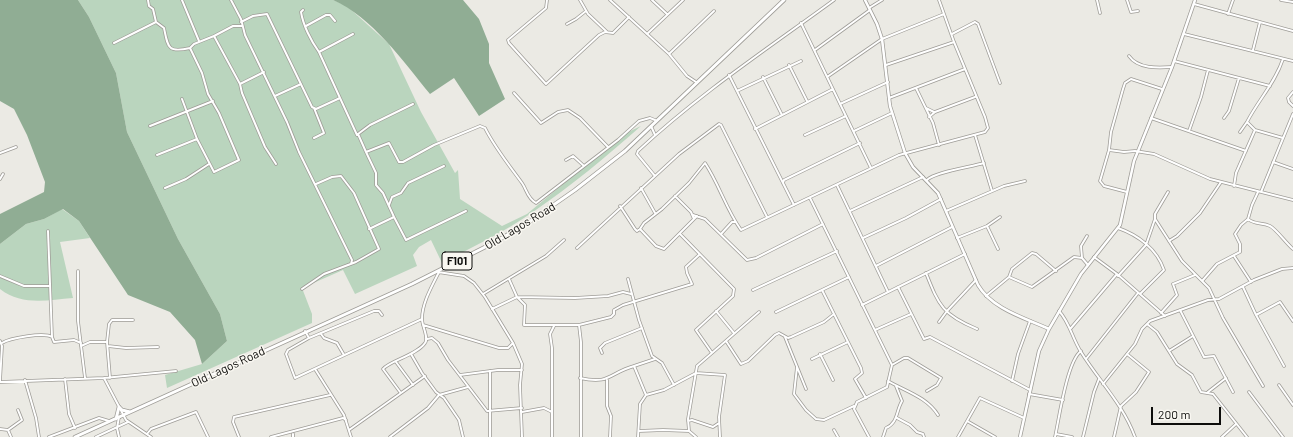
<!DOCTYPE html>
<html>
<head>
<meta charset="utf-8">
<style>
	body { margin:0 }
	#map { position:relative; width:1293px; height:437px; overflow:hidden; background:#ebeae4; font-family:Barlow,sans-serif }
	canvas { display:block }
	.scale { position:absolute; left:1151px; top:407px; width:70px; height:18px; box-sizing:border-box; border:2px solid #0d0d0b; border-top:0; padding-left:5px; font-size:12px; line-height:14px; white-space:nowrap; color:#0d0d0b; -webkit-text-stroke:3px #f9f7f1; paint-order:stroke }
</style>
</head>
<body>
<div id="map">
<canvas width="1293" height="437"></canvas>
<div class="scale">200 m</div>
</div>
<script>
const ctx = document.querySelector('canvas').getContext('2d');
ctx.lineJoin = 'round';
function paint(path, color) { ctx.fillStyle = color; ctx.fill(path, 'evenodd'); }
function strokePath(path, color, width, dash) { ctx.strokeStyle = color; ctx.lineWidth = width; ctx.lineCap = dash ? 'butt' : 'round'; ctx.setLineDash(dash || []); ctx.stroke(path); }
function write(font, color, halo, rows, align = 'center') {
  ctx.font = font + ' Barlow,sans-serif'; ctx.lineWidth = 3; ctx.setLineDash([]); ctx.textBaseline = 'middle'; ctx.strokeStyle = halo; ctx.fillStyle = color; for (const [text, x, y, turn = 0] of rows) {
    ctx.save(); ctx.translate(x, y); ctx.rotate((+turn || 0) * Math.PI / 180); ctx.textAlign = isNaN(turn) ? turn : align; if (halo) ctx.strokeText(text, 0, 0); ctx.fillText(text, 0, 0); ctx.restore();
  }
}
const green = new Path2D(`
	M78,0H333L347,6L389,44L421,112L455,173L458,170L460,199L502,226L527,214L622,135L641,126C606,157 571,186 533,212C504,232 473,247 442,263L431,240L419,247L413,255L417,266L355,294L343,270L302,288L312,314V323L167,388L165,375L202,364L227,341L220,314L178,239L127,132L116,73L89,17Z
	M62,209L79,221L90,238L60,242L73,298C47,300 22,306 0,289V244L26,224L44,219Z`);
const forest = new Path2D(`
	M0,0H78L89,17L116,73L127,132L178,239L220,314L227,341L202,364L195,340L170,312L128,295L79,221L63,209L44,219L26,224L0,244V214L44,192L45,182L27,135L14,109L0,101Z
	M333,0H463L479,19L489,44V63L505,99L479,116L454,78L430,94C403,61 372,17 333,0Z`);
const minor = new Path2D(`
	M148,0L149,6L153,9L156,22L164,28C168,48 168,53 190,48
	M182,0L199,41
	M231,0L241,19L245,35L287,122L299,152L352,260L351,264
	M547,0L546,8L508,40L509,43L546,84L599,35L605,32L613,33L629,17
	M580,0L588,14L607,32
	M610,0L669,54L687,76L696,82
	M652,0L667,14
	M1097,0L1100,13
	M1127,0L1131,12L1138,11
	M1281,0L1293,2
	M1194,4L1293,31
	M869,8L882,0
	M303,10L301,12C303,25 311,41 319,52
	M1228,14L1233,0
	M241,22L253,16L267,14L312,107L316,109L340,98L357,135
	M801,23L871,168
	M567,24L576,19L586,11
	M306,26L326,15H330L335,21
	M647,34L683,0
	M952,34L975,22L978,24L1000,83
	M1184,34L1293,61
	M214,36L240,84L264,72
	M114,43L156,22
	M815,50L870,10
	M1253,50L1260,22
	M669,54L714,11
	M1129,56C1138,69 1158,68 1172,67
	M1174,61L1270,86
	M789,65L807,101
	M886,65L954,42
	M729,75L794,205
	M763,77L782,115
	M827,77L882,39L944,14
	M240,84L242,93L265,147L276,164
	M916,88L933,123L939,145
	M737,91L801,61
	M1293,92L1288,98L1289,102L1293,106
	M514,93L541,123L558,112L568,110L580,118L608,147
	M275,96L301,84
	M340,98L319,52L353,34
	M889,98L965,69
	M182,99L197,139L214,172L239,160L219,113L208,94L202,73L190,48L194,44L214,36L233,26H242
	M840,104L888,82
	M314,108L324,133L314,138
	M926,108L934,112
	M929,117L935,112L975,97
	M1151,118L1246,151
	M1224,118L1229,111L1239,78
	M150,126L213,101
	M651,126L655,135
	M755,129L833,89
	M854,131L892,113
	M1189,131L1201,97L1208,70
	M1240,132L1247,122
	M805,135L846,116
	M975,135L992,191
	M1283,138L1255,130L1247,122C1259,99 1275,83 1283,59
	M1109,150L1124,152L1135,151L1154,154L1210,179L1293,200
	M366,152L358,134L370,125L413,104
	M0,153L16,147
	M157,155L197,139
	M566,160L573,156L584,166
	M1273,162L1293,169
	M655,176L637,154L638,151C699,94 767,49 834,0
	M0,179L3,174
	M927,180C934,172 971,167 984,163
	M783,183L784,180L860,143
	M837,185L888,292
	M1234,186L1236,173L1255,130
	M165,188L186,179L209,164
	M641,188L655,213
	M1127,192L1104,186L1100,181L1109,150L1111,132L1123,89L1125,83L1131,79L1162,89
	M1168,192L1155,214V219L1182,261L1209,288L1223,318L1263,386
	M1261,192L1293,114
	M675,196L691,212L694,219
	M810,198L892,365
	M389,205L392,197L401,193L408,183L444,166
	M620,206L635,229L637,231L640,229
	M850,211L923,177
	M946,211L1004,186L1025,181
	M693,215L705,219L747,260L756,258L823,224
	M394,217L406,240L466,211
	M1248,219C1255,225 1262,222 1270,226C1276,229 1286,243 1293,249
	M987,226L998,249
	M1118,228C1138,235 1157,249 1164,270L1140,294
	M369,229L394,217L383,193L376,185V173L366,152L389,143L399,162H403L434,145L480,126L485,128C495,148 509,165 522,183C527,190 527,198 536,203L618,140L639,121L650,118L655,120
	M640,229L644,223L662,209L689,183L705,163C719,184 726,209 741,230L899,155L985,132L988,128L985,117L954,42L939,0
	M640,229L656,246L664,249L697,216
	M48,231L52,337
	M680,234L734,289L733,296L696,330L712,353L697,366L688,419L689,431L696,437
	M721,234L732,222H735
	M863,238L906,218L941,199
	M957,238L987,226L1000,217
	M1169,241L1177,236L1200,213L1221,182
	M577,248L679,154L719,124L721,125L767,217
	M1234,256L1251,282
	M1094,257L1117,274L1165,316
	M1082,258L1081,246L1087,236
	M876,266L952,227
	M78,271V321L85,378
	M438,272L464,276L474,283L485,297L513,343L522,364L520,385L522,437
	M926,273C939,306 943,315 977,329
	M0,276L24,286H50
	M1118,276L1146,245L1155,219
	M1009,277L1012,269L1032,253L1036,254L1056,271
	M509,279L517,297L525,305L524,325H579L611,317L614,314V310L623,305L692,284L687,273L686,267L699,255
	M628,279L639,320L652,356L662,363L674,385
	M1203,280L1217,264L1240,252V244L1235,234L1241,225L1248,219L1252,205L1258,192
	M898,287L924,339L930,337L1030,390
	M1243,287L1256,315L1284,366
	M302,289L324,274L356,262L379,249L354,193L341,176L332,177L316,184
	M753,290L837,251
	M822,290L861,368L862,373L855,379L866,398
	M483,294L546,256L564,240
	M986,296L1009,277L1032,287L1074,257L1082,258L1088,265
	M862,305L965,254
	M492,309L517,297L575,298L608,296L623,292L631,294
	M1180,310L1204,357L1214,356L1233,392
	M716,311L734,333
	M1059,311C1070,323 1072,338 1081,352C1099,381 1123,404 1135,437
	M776,312L849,277
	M1161,313L1177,295L1173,284L1195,275
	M1256,315L1280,302L1293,321
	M939,322L947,311L976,280
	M1147,324L1157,332L1177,364L1192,375L1201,392L1213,394L1247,437
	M423,325L499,348H508L513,343
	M579,325L581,342V437
	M1071,328L1117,274
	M875,330L911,314
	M305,331L309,338L374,311H379L382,315
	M321,334L324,338L337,343L344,355
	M785,337L806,389
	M309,338L288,350L286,354L295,378L422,319
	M427,339L432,338L438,343L448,360L487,411L522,408
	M0,341L2,346L0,381
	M726,341L741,364L748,361L775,335L779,333L788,338L791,337L824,322L834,314
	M107,342L110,378
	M2,343C10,338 44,332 52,337L54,342L74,340L81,343
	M81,346L90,342H107L109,324L112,320H133
	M108,346L126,348L158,347
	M1169,351L1193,336
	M602,353L600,348L605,343L642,328
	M712,353L759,312
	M411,354L422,373L436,392L444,398L459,420L463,437
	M820,354L833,380
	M812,359L848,342
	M1086,359L1138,293
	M396,362L413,385
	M634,366L655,359
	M797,367L794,394L806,410L816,419L824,420L854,406
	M315,369L344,415L351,437
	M460,375L498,370H522
	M104,378L176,371
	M580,378C610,385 609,373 634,366L646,395
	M65,379L69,414L75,428
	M25,380L36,418L39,437
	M607,380V406L611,416L610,437
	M888,381C905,391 927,397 938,415
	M1012,381L1018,354L1030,321
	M0,382L104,378L126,420L151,437
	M1103,384L1135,344L1142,329L1150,321L1208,300L1219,299L1254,280L1282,269L1293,268
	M1279,385L1293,405
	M400,392L383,369C389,361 417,355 425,343C429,338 422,326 422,319C422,303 432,286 439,272
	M1208,392L1226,378
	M1249,392L1283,437
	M1029,394L1063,400
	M522,412L544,408L552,412
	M897,418L910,425L917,432L923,434L924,437
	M688,421L692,420L713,427L719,423
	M967,421L995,437
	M0,429L8,430L22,420L18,410
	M8,430L11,437
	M349,430L425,376
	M834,430L838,437
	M639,431L663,430L689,431
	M147,434L151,429L196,412L208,437
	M293,434V437
	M1056,434L1072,437
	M49,437L99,418L109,421
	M96,437L128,422
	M119,437L117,428L119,417
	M239,437L233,422L234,417L330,395
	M271,437L343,418L346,420
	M390,437L428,408L439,395L468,387
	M490,437V371
	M552,437V348L550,334L554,326
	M638,437L640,404L646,395L664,390L696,373L725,375L719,417L720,437
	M869,437L854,409L857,402L887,387L892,365L904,358H908L941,378L937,385L927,391
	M883,437L886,428C898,423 896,411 902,401L896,386
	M958,437L980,398L1024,418
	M1055,437C1059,419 1067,361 1081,351
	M1083,437L1094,392L1099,379
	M1114,437L1121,406L1136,392L1149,372L1127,354
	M1222,437L1236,424`);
const tertiary = new Path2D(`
	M865,0L877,24L882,39L890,106L905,153L913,167L938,193L978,285C992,309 1025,318 1049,329
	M1020,437L1039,351L1049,329L1081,274L1120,225L1134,161L1172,67L1195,0`);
const primary = new Path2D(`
	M119,407L122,410L130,412
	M116,419L119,407
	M75,437L412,284L497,241L529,222L575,190L625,151L784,0`);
const shields = [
	[457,261,30]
];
const shieldNames = [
	["F101",457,261]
];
const streetNames = [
	["Old Lagos Road",520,226,-31],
	["Old Lagos Road",228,367,-25]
];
paint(green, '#bad5be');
paint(forest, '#90ad94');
strokePath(minor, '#9e9c97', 3.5);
strokePath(tertiary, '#9e9c97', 4);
strokePath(primary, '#9e9c97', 4.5);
strokePath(minor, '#fff', 2);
strokePath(tertiary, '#fff', 2.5);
strokePath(primary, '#fff', 3);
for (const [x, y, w] of shields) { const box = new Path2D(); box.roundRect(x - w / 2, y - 9, w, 18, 3); ctx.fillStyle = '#f9f7f1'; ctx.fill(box); strokePath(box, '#0d0d0b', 1); }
write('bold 11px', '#0d0d0b', null, shieldNames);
write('12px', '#0d0d0b', '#f9f7f1', streetNames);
</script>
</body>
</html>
